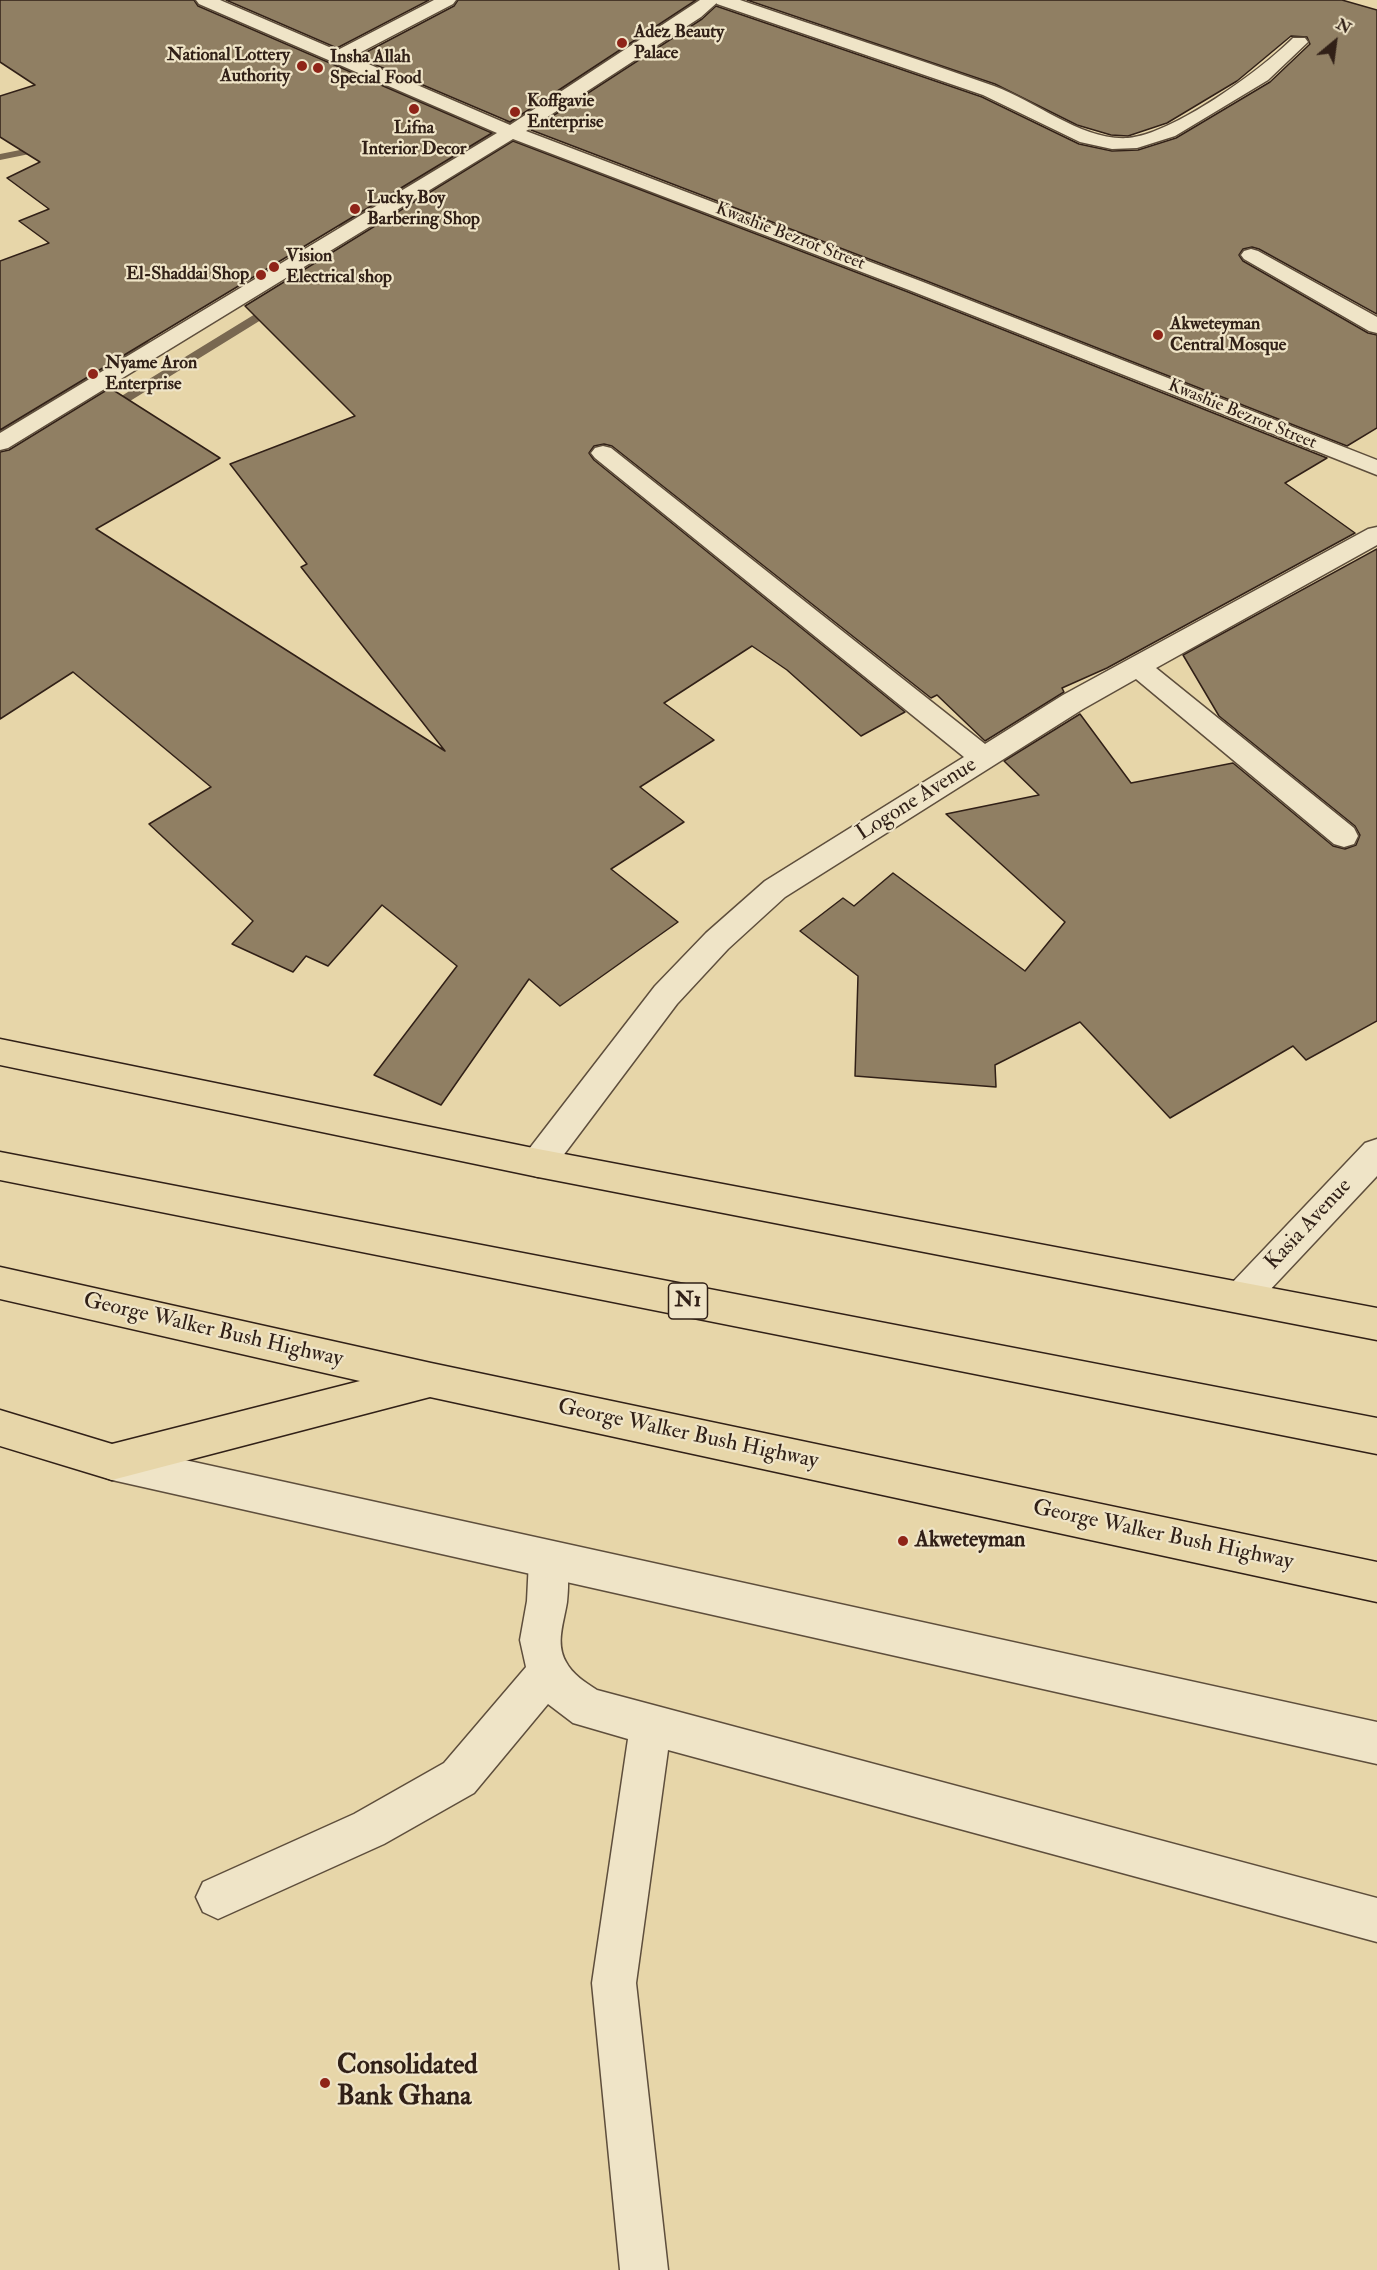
<!DOCTYPE html>
<html>
<head>
<meta charset="utf-8">
<style>
	body { margin:0 }
	#map { position:relative; width:1377px; height:2270px; overflow:hidden; background:#e7d6a9; font-family:"IM FELL Double Pica",serif }
	canvas { display:block }
	.north { position:absolute; left:1305px; top:12px; width:60px; height:60px; -webkit-text-stroke:4px #efe4c7; paint-order:stroke; rotate:29deg; font-size:16px; font-weight:700; line-height:24px; text-align:center; color:#312017 }
	.north::after { content:''; display:block; margin:auto; width:21px; height:27px; background:#312017; clip-path:polygon(50% 0,100% 100%,50% 72%,0 100%) }
</style>
</head>
<body>
<div id="map">
<canvas width="1377" height="2270"></canvas>
<div class="north">N</div>
</div>
<script>
const ctx = document.querySelector('canvas').getContext('2d');
ctx.lineJoin = 'round';
function paint(path, color) { ctx.fillStyle = color; ctx.fill(path, 'evenodd'); }
function strokePath(path, color, width, dash) { ctx.strokeStyle = color; ctx.lineWidth = width; ctx.lineCap = dash ? 'butt' : 'round'; ctx.setLineDash(dash || []); ctx.stroke(path); }
function write(font, color, halo, rows, align = 'center') {
  ctx.font = font + ' "IM FELL Double Pica",serif'; ctx.lineWidth = 4.5; ctx.setLineDash([]); ctx.textBaseline = 'middle'; ctx.strokeStyle = halo; ctx.fillStyle = color; for (const [text, x, y, turn = 0] of rows) {
    ctx.save(); ctx.translate(x, y); ctx.rotate((+turn || 0) * Math.PI / 180); ctx.textAlign = isNaN(turn) ? turn : align; if (halo) ctx.strokeText(text, 0, 0); ctx.fillText(text, 0, 0); ctx.restore();
  }
}
const stream = new Path2D(`
	M687,0H699L612,62L348,229L344,230L338,226L604,58Z
	M328,60L400,87L455,116L453,118H445L392,91L324,65V61Z
	M50,144L56,147L54,149L0,160V154Z
	M624,182L700,207L702,210L700,213H692L620,187L618,185Z
	M278,300L282,301L284,304L282,307L109,414L104,415L97,411Z
	M147,341L152,342L153,345L152,348L0,436V426Z`);
const building = new Path2D(`
	M0,0H194L198,6L492,133L0,430V261L49,243L19,221L49,209L7,178L40,162L0,137V96L35,85L0,62Z
	M226,0H429L337,48Z
	M458,0H696L510,122L357,57L454,6Z
	M747,0H1342L1377,10V314L1259,249L1252,247L1243,249L1239,255L1243,261L1368,333L1377,335V428L1347,446L924,280L531,130L702,19L716,6L982,97L1079,144L1112,151L1138,150L1176,138L1270,82L1310,44L1307,37L1291,36L1237,81L1167,123L1128,136L1111,135L1077,125L995,84Z
	M513,141L908,292L1327,458L1285,483L1355,533L1107,668L1062,688L1064,692L985,741L937,695L931,698L612,446L604,444L594,446L589,453L594,460L905,712L861,736L787,670L752,646L664,703L714,740L640,787L684,822L611,869L678,922L560,1006L529,979L441,1105L374,1075L457,966L382,905L328,966L306,956L293,972L232,944L253,921L149,824L211,787L73,672L0,719V452L9,450L110,388L220,458L96,529L445,751L301,567L307,564L230,464L355,416L245,306Z
	M1377,549V1021L1306,1060L1293,1046L1170,1118L1080,1022L995,1065L996,1087L855,1076L858,976L800,931L843,898L854,906L893,873L1025,971L1065,922L946,814L1039,795L1004,761L1080,714L1131,783L1233,763L1333,846L1345,849L1356,845L1360,835L1355,826L1219,716L1183,655Z`);
const service = new Path2D(`
	M548,1541L562,1546C569,1563 569,1583 567,1602C564,1622 555,1643 566,1662C572,1674 586,1683 597,1690L1377,1898V1942L668,1750L636,1983L668,2270H620L592,1983L628,1739L573,1723L548,1704L474,1793L384,1844L218,1919L203,1912L196,1897L203,1882L354,1814L444,1763L526,1667L520,1640L527,1601L529,1560L534,1546Z`);
const minor = new Path2D(`
	M434,0H456L453,4L344,61H332L329,57L332,53Z
	M714,0H740C824,29 910,56 994,86C1036,101 1082,141 1128,138C1173,134 1260,71 1293,38H1305L1308,42L1268,80L1175,136L1137,148L1112,149L1080,142L983,95L717,4Z
	M1251,249L1258,251L1377,317V333L1369,331L1244,259L1241,255L1244,251Z
	M603,446L611,448L985,744L1063,695L1368,529L1377,527V545L1156,668L1354,828L1358,836L1354,844L1344,847L1334,844L1136,679L1083,709L785,897L728,949L677,1004L550,1173L538,1177L526,1173L521,1163L526,1153L655,986L706,933L765,881L964,757L595,458L591,453L595,448Z
	M1377,1139V1176L1253,1308L1241,1313L1229,1308L1223,1297L1229,1286L1365,1143Z
	M112,1444L1377,1722V1764L112,1480L99,1475L93,1462L99,1449Z`);
const tertiary = new Path2D(`
	M196,0H220L510,125L700,0H720L701,17L526,131L923,282L1377,460V475L909,290L513,139L8,448L0,450V433L497,133L199,4Z`);
const trunk = new Path2D(`
	M0,1039L538,1149L1377,1308V1340L538,1177L0,1065Z
	M0,1152L1377,1418V1454L0,1180Z
	M0,1267L431,1363L1377,1562V1602L430,1397L112,1480L0,1446V1410L112,1444L360,1381L0,1299Z`);
const markers = [
	[622,43,6,"#8f2418"],
	[302,66,6,"#8f2418"],
	[318,68,6,"#8f2418"],
	[414,109,6,"#8f2418"],
	[515,112,6,"#8f2418"],
	[355,209,6,"#8f2418"],
	[274,267,6,"#8f2418"],
	[261,275,6,"#8f2418"],
	[1158,335,6,"#8f2418"],
	[93,374,6,"#8f2418"],
	[903,1541,6,"#8f2418"],
	[325,2083,6,"#8f2418"]
];
const farPoinames = [
	["Adez Beauty",634,33],
	["Palace",634,54],
	["National Lottery",290,56,"right"],
	["Authority",290,77,"right"],
	["Insha Allah",330,58],
	["Special Food",330,79],
	["Koffgavie",527,102],
	["Enterprise",527,123],
	["Lifna",414,129,"center"],
	["Interior Decor",414,150,"center"],
	["Lucky Boy",367,199],
	["Barbering Shop",367,220],
	["Vision",286,257],
	["Electrical shop",286,278],
	["El-Shaddai Shop",249,275,"right"],
	["Akweteyman",1170,325],
	["Central Mosque",1170,346],
	["Nyame Aron",105,364],
	["Enterprise",105,385]
];
const farStreetnames = [
	["Kwashie Bezrot Street",790,237,21],
	["Kwashie Bezrot Street",1242,415,22]
];
const shields = [
	[688,1301,39]
];
const shieldNames = [
	["N1",688,1301]
];
const streetNames = [
	["Logone Avenue",917,800,-32],
	["Kasia Avenue",1309,1225,-47],
	["George Walker Bush Highway",213,1331,13],
	["George Walker Bush Highway",688,1435,12],
	["George Walker Bush Highway",1163,1536,12]
];
const poiNames = [
	["Akweteyman",915,1541]
];
const nearPoinames = [
	["Consolidated",337,2067],
	["Bank Ghana",337,2098]
];
paint(stream, '#796851');
paint(building, '#907f63');
strokePath(building, '#312017', 1.5);
strokePath(service, '#5e4e3c', 3);
strokePath(minor, '#5e4e3c', 3);
strokePath(tertiary, '#5e4e3c', 3);
strokePath(trunk, '#312017', 3);
paint(service, '#efe4c7');
paint(minor, '#efe4c7');
paint(tertiary, '#efe4c7');
paint(trunk, '#e7d6a9');
for (const [x, y, r, color] of markers) { const dot = new Path2D(); dot.arc(x, y, r, 0, 2 * Math.PI); ctx.fillStyle = color; ctx.fill(dot); strokePath(dot, '#efe4c7', 2); }
write('bold 18px', '#312017', '#efe4c7', farPoinames, 'left');
write('18px', '#312017', '#efe4c7', farStreetnames);
for (const [x, y, w] of shields) { const box = new Path2D(); box.roundRect(x - w / 2, y - 18, w, 36, 4.5); ctx.fillStyle = '#efe4c7'; ctx.fill(box); strokePath(box, '#312017', 1.5); }
write('bold 21px', '#312017', null, shieldNames);
write('22px', '#312017', '#efe4c7', streetNames);
write('bold 22px', '#312017', '#efe4c7', poiNames, 'left');
write('bold 27px', '#312017', '#efe4c7', nearPoinames, 'left');
</script>
</body>
</html>
